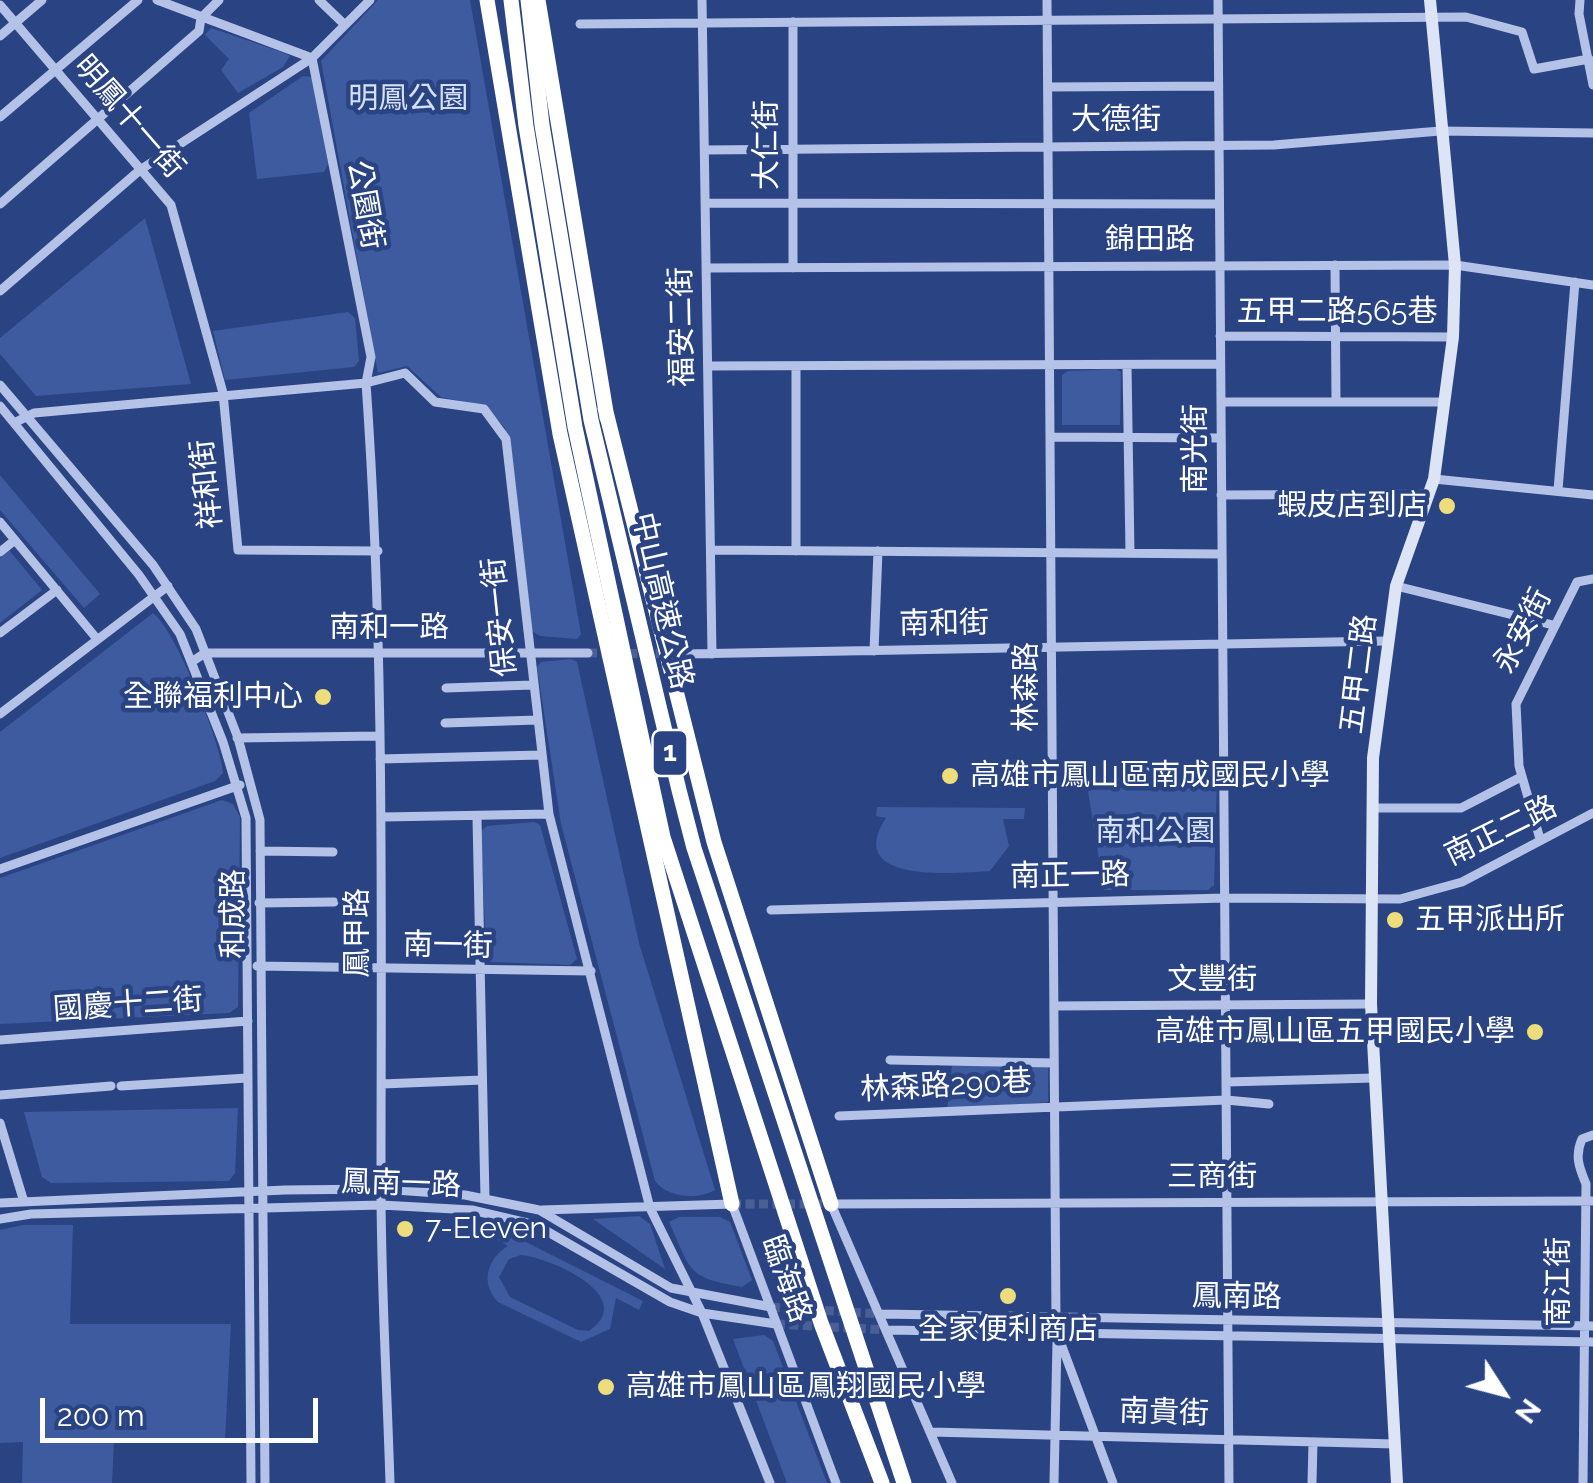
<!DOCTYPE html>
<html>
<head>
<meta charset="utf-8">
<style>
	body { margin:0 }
	#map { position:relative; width:1593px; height:1483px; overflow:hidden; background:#2a4383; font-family:Raleway,sans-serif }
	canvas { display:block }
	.north { position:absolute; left:1453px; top:1343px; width:100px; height:100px; -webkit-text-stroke:8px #2a4383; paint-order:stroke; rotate:126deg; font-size:28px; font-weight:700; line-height:40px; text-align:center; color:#fff }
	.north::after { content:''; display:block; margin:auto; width:35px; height:45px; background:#fff; clip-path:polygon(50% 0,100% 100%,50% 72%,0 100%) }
	.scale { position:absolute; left:40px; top:1398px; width:278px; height:45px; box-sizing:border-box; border:5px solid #fff; border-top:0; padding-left:12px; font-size:30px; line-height:35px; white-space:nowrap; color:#fff; -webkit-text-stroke:8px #2a4383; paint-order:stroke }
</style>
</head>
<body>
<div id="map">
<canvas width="1593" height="1483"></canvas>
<div class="north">N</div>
<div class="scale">200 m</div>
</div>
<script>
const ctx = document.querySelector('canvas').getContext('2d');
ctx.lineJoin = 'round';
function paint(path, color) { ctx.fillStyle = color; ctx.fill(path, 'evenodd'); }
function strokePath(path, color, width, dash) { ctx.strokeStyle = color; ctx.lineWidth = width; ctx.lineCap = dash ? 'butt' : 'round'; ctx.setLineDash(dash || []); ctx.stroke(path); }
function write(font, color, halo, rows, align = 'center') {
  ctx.font = font + ' Raleway,"Noto Sans TC",sans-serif'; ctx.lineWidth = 9; ctx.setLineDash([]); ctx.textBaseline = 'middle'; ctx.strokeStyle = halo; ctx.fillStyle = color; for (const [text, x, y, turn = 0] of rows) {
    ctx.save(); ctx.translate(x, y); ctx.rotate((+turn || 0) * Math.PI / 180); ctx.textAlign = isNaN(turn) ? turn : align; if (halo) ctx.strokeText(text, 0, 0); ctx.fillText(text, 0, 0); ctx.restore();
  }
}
const green = new Path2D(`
	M378,0H470L581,634L577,639L540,636L532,631L505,428L484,406L441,397L407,366L378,373L321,61Z
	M211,28L282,52L290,56L283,67L238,93L221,70L229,59L205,35Z
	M303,76L314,77L328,164L324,172L257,179L249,113Z
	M145,218L191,384L36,396L0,354V338Z
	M348,312L355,318L359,361L354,367L225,380L213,331Z
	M1116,369L1121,372L1120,425H1062V375L1068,371Z
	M0,475L100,594L84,608L0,510Z
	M9,550L42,590L0,623V558Z
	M153,613C175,629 222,745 223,773L215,781L0,858V732Z
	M571,659L577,662L639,943L715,1190C697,1200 668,1198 655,1181L561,824L537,667L541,662Z
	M1085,773L1217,778L1214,885L1208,890H1104Z
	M222,800L233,804L240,817L238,1007L229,1013L0,1024V878Z
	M877,807L1025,808L1024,819H1003L1009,846L990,871C959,873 842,885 886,818L876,816Z
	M534,822L540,825L577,959L570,965L490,962L486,955L481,831L487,826Z
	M952,1065L1048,1066V1102L947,1110Z
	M238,1108L235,1173L229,1181L51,1183L42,1177L24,1112Z
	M639,1216L650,1224L665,1269L593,1219Z
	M679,1217H720L730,1222L752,1280L742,1287C686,1277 692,1272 669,1222Z
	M23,1225H73L70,1324H231L225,1441L114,1442L112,1483H22L23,1442L0,1443V1230Z
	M502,1230L643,1301L639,1310L616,1298L610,1329L581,1342L498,1302C480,1283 487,1259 508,1246L498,1240ZM521,1255C552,1258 639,1297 589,1331L578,1330L510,1297L499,1277L509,1259Z
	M764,1335L773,1341L827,1483H787L733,1339Z`);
const streetTunnel = new Path2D(`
	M588,653L684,654
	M732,1204H831
	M771,1307L881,1314
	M776,1324L888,1330`);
const street = new Path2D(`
	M157,0L312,58
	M319,0L345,25
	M370,0L312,58L371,357L366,383C385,651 381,918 381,1187C381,1286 387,1384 390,1483
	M702,0L712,654
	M1047,0L1056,1319L1057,1333L1113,1483
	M1218,0L1229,1483
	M1580,0L1579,14L1593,85
	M0,5L171,205L223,393L238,550L378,551
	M793,22V268
	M580,24L1466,17L1522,32L1534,69L1589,59
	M0,36L42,0
	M1048,87L1218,86
	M0,117L138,0
	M705,150L1274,145L1440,131L1593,133
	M705,203L1219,204
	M0,204L199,31L201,18L219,0
	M1335,265L1336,402
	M706,268L1455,265L1593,285
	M0,291L140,170L312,58
	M1220,336L1453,337
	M1127,365L1130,553
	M708,366L1220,364
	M796,366V551
	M0,385L153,565L196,629L238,738L260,820L265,1483
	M1221,402H1445
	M0,406L139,575L180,634L223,742L246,818L251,1483
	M14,423L34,413L366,383L405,373L435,402L484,409L506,439L549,814L650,1208L702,1313L770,1483
	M1050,437L1221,438
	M1434,479L1593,495
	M1558,490L1575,282
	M1221,495L1428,494
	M0,522L97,639
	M711,550L1222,554
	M0,552L15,540
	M1396,586L1553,625
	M0,633L57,590
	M874,651L878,551
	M684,654L1386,641
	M193,661L205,653H588
	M446,688L532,685
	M0,714L168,586
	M445,723L537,720
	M237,738L379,736
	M380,759L541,755
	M1052,770L1224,773
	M1373,808H1461L1521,777
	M383,817L549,814
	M477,818L485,1198
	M1540,839L1519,766L1516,704L1577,582L1593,579
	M260,851L333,852
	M0,869L240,785
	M259,903L334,902
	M771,910L1225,898L1400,899L1462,882L1593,813
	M257,966L591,971
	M1054,1006L1371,1004
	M0,1040L248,1021
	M890,1060L1054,1063
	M1226,1082L1374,1078
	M382,1084L482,1080
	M121,1086L247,1078
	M0,1095L111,1086
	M839,1116L1226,1100L1269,1104
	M0,1123L24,1202
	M0,1203L285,1190L381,1189L465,1195L539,1210L671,1288L771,1307
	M542,1210L732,1204L836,1483
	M0,1219L31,1214L381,1205L472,1210L536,1225L670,1302L702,1313L776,1324
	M881,1314L1593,1326
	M888,1330L1593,1342
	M931,1432L1395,1444
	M952,1483L831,1204L1593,1201
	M1054,1483L1057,1341
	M1312,1483L1313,1442
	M1583,1483L1586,1184C1580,1169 1574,1157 1582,1139L1593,1135`);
const secondary = new Path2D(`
	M1397,1483L1371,1004L1373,758L1396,586L1434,479L1453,337L1455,265L1430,0`);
const highway = new Path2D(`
	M487,0L560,434L732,1204
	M538,0L607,418
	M605,408L714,842L831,1204`);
const highwayBridge = new Path2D(`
	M511,0L526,126L575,427L663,837L821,1323L882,1483
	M528,0L542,125L591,420L679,790L694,848L904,1483`);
const markers = [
	[1447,506,10,"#edde7b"],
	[323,697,10,"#edde7b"],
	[950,776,10,"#edde7b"],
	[1395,920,10,"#edde7b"],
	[1535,1032,10,"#edde7b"],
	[405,1229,10,"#edde7b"],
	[1008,1296,10,"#edde7b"],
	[606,1387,10,"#edde7b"]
];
const shields = [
	[670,753,35]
];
const shieldNames = [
	["1",670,753]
];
const parkNames = [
	["明鳳公園",408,99],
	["南和公園",1155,832]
];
const streetNames = [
	["明鳳十一街",129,117,49],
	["大德街",1116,120],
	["大仁街",767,145,-90],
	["公園街",365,205,80],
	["錦田路",1150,240],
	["五甲二路565巷",1337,312],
	["福安二街",682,327,-91],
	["南光街",1196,449,-90],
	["祥和街",207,484,-96],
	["中山高速公路",662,601,77],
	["保安一街",500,617,-96],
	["南和街",944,624,-1],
	["南和一路",389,628],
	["永安街",1523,631,-63],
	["五甲二路",1359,674,-83],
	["林森路",1027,687,-90],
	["南正二路",1501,831,-26],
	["南正一路",1070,876,-1],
	["和成路",234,914,-90],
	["鳳甲路",358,933,-90],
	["南一街",448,946,1],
	["文豐街",1212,980],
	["國慶十二街",128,1005,-4],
	["林森路290巷",946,1086,-3],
	["三商街",1212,1177],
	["鳳南一路",401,1184,2],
	["臨海路",786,1279,70],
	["南江街",1559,1282,-90],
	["鳳南路",1237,1297,1],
	["南貴街",1164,1413,2]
];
const poiNames = [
	["蝦皮店到店",1427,506,"right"],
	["全聯福利中心",303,697,"right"],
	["高雄市鳳山區南成國民小學",970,776],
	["五甲派出所",1415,920],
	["高雄市鳳山區五甲國民小學",1515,1032,"right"],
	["7-Eleven",425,1229],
	["全家便利商店",1008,1330,"center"],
	["高雄市鳳山區鳳翔國民小學",626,1387]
];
paint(green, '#3e5b9f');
strokePath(streetTunnel, '#4a5f96', 9, [9, 4.5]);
strokePath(street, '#b3c2e6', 9);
strokePath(secondary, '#dde4f6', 12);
strokePath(highway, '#fff', 15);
strokePath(highwayBridge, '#fff', 15);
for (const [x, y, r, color] of markers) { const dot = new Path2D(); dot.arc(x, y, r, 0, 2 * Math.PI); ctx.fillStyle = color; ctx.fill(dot); strokePath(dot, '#2a4383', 4); }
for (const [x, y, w] of shields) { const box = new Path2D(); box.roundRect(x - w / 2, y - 23, w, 46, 8); ctx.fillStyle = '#2a4383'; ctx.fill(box); strokePath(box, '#fff', 2.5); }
write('bold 28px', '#fff', null, shieldNames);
write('30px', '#d6e0f5', '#2a4383', parkNames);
write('30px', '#fff', '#2a4383', streetNames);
write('30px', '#fff', '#2a4383', poiNames, 'left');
</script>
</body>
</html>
